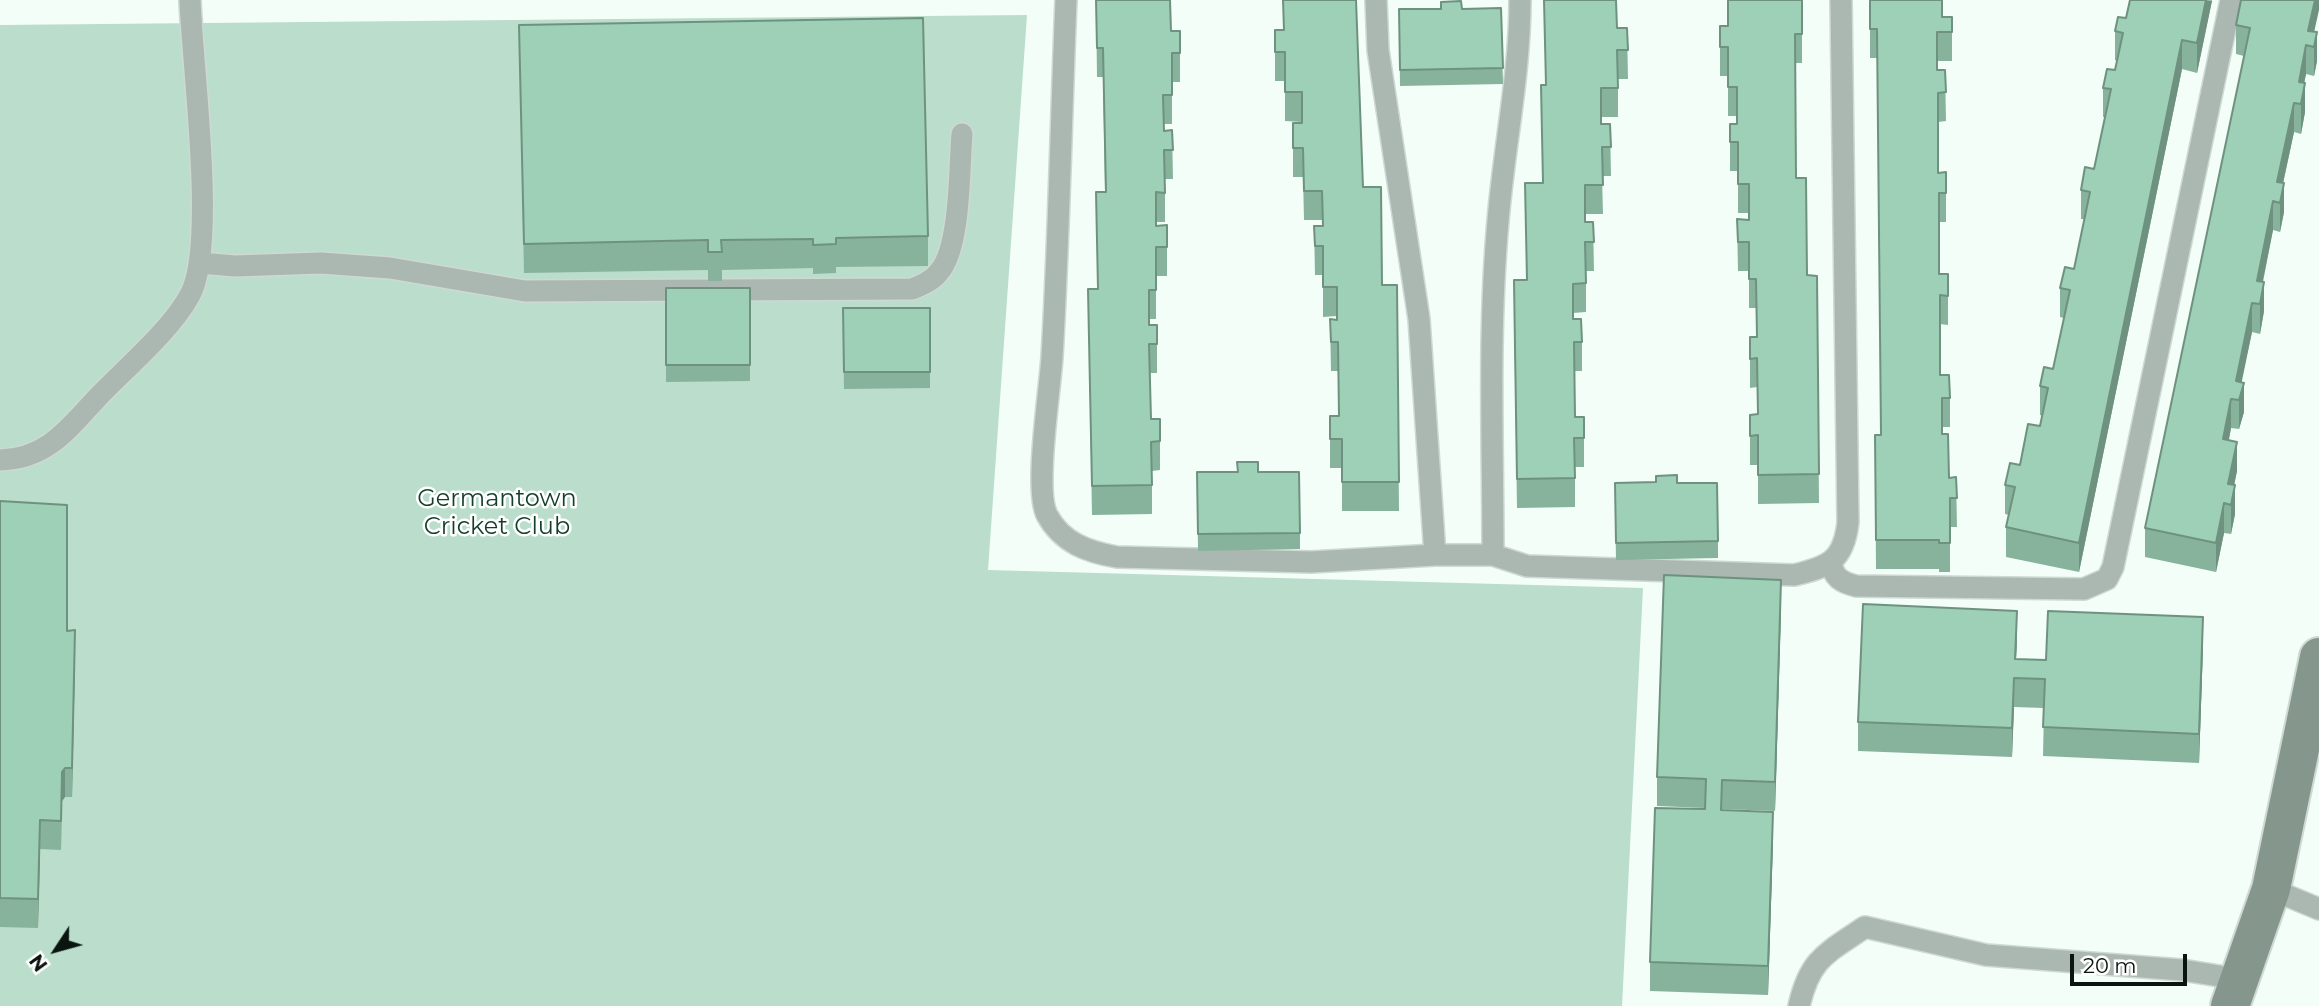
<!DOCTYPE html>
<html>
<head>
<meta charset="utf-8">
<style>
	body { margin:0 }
	#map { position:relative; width:2319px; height:1006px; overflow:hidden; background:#f3fef8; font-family:Montserrat,sans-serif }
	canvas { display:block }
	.north { position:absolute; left:21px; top:915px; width:70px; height:70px; -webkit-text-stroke:5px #fff; paint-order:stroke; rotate:234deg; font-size:19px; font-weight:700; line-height:28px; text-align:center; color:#0b1510 }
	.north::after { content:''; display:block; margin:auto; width:24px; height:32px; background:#0b1510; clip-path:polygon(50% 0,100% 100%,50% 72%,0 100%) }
	.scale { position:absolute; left:2070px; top:954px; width:117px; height:32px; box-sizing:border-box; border:4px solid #0b1510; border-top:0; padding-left:9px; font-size:21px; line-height:24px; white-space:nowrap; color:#0b1510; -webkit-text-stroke:5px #fff; paint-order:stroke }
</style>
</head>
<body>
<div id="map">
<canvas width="2319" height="1006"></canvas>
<div class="north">N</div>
<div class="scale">20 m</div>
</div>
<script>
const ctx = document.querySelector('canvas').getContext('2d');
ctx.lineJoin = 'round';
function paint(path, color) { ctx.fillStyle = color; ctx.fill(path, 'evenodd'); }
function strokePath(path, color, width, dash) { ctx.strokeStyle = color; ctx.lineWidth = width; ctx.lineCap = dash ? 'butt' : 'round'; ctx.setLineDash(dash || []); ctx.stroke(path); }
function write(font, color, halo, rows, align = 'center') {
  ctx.font = font + ' Montserrat,sans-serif'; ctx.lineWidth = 5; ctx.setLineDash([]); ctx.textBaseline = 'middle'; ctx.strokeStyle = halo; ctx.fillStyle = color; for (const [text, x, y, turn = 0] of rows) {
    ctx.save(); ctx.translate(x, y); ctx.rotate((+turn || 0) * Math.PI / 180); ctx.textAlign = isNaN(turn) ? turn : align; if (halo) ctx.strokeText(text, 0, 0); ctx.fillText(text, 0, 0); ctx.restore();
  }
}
const green = new Path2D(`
	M1027,15L988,570L1643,588L1622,1006H0V25Z`);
const lane = new Path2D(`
	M1066,0C1061,119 1059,238 1052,357C1050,390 1034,490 1047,515C1062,543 1088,552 1117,557L1311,562L1435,555
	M1376,0L1378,50L1419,319L1435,555H1493C1493,444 1488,332 1498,221C1504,147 1520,75 1520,0
	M200,263L235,266L321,263L390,268L525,291L912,289C922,285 932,281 939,272C961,247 959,168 962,134
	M0,460C47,459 68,429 98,397C126,368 171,330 190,295C217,245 192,65 190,0
	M1493,555L1527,566L1794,575C1829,567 1844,560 1848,522L1841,0
	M1831,563C1834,578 1841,582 1856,586L2084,589L2107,579L2113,567L2231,0
	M2271,889L2319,909
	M1799,1006C1810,958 1827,953 1865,927L1986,955L2182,970L2238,979`);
const secondary = new Path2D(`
	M2230,1006L2271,889L2319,657`);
const wall = new Path2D(`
	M1096,0L1171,31H1180V82H1172V124H1164V131L1172,130L1173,179H1165V222H1156V226L1167,225V276H1156V319H1149V325H1157V373H1150L1151,419L1160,441V470L1152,471V514L1092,515L1088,289H1098L1096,192H1105L1103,77H1097Z
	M1283,0L1363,187L1382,285H1397L1399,511H1342V468H1330V416H1339L1338,371H1331L1330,319L1337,320V316L1323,317V275H1315L1314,226H1323L1322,220H1304L1303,177H1293V123H1302V122L1285,121V81H1275V30H1283Z
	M1802,0V63H1795L1796,178L1807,275L1817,276L1819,503L1758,504V465H1750V415L1758,414L1757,387L1750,388V337H1757L1756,308H1749V271H1738L1737,219L1749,220V213H1738V171H1730V124H1737V116H1728V76H1720V26H1728Z
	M1870,0L1942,17H1952V61H1937V70H1945L1946,121L1938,122V173L1946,193V222H1939V274L1948,296V325L1940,324V375L1950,398V427H1942V434L1949,478L1956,477L1957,527H1950V572H1939V569H1876L1875,435H1881L1877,58H1870Z
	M2212,0L2197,73L2182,69L2079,572L2006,557V527L2009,515L2005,514V485L2020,465L2040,426L2043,416L2040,415V386L2053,369L2064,318L2060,317V288L2074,269L2085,219H2081V190L2094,169L2105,117H2103V88L2115,70L2117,61L2115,60V31L2126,18Z
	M1501,8L1503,84L1400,86L1399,9Z
	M519,25L928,236V266L836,267V273L813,274V268L722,270V281H708V270L524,273Z
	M2236,25L2314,32L2317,61L2314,76L2306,74L2304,83L2305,112L2301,134L2294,132L2283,183L2284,212L2280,232L2273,230L2263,282L2264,311L2260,334L2252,332L2241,382L2244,412L2239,429L2231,428L2229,440L2237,471L2234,485L2235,514L2231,534L2224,533L2216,572L2145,557V528L2244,56L2236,54Z
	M1617,28H1627L1628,79H1618V117H1601V124H1610L1611,176H1602L1603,214H1585V222H1593L1594,271H1586V312L1573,313V319L1582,342V371H1574L1575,417H1584V467H1575V507L1517,508L1514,309L1526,280L1542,183Z
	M666,288H750V381L666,382Z
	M843,308H930V388L844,389Z
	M1197,472H1258L1300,533V549L1198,551Z
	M1677,483L1718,541V558L1616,560L1615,500Z
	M0,501L67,631L75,659L72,797H65L62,801L61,850L40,849L38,928L0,927Z
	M1781,609L1775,811L1722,809L1773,841L1768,995L1650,991V962L1705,808L1657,806V777Z
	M2017,640L2016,659L2046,660L2203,646L2199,763L2043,756L2044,708L2014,707L2012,757L1858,751V722Z`);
const shadedWall = new Path2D(`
	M2206,0L2212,1L2197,73V43Z
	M2315,0H2319V10L2311,46L2308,31Z
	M2317,32V61L2314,76V47Z
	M2182,40V69L2079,572V543Z
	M2306,45V74L2300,104L2299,82Z
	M2305,83V112L2301,134V104Z
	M2294,103V132L2279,202L2277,182Z
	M2284,183V212L2280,232V203Z
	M2273,201V230L2258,304L2257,281Z
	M2264,282V311L2260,334V304Z
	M2252,303V332L2238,400L2236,381Z
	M2244,383V412L2239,429V400Z
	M2231,399V428L2223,468V439Z
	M2237,442V471L2230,505L2228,484Z
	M2235,485V514L2231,534V505Z
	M2224,503V533L2216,572V543Z
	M1781,580V609L1775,811V782Z
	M2017,611V640L2015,678Z
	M2203,617V646L2199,763V734Z
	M75,630V659L72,797V768Z
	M2014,678V707L2012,757V728Z
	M65,768V797L62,801L61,850L62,772Z
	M1773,812V841L1768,995V966Z
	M40,820V849L38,928V899Z`);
const building = new Path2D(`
	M1096,0H1170L1171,31H1180V53H1172V95H1163L1164,131L1172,130L1173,150H1164L1165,193L1156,192V226L1167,225V247H1156V290H1149V325H1157V344H1149L1151,419H1160V441L1151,442L1152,485L1092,486L1088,289H1098L1096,192H1106L1103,48H1097Z
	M1283,0H1356L1363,187H1381L1382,285H1397L1399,482H1342V439H1330V416H1339L1338,342H1331L1330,319L1337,320V287H1323V246H1315L1314,226H1323L1322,191H1304L1303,148H1293V123H1302V92H1285V52H1275V30H1284Z
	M1544,0H1616L1617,28H1627L1628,50H1617L1618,88H1601V124H1610L1611,147H1602L1603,185H1585V222H1593L1594,242H1585L1586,283L1573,284V319H1581L1582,342H1574L1575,417H1584V438H1574L1575,478L1517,479L1514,280H1527L1525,183H1543L1541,85H1546Z
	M1728,0H1802V34H1795L1796,178H1806L1807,275L1817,276L1819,474L1758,475V435L1750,436V415L1758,414L1757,358L1750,359V337H1757L1756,279H1749V242H1738L1737,219L1749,220V184H1738V142H1730V124H1737V87H1728V47H1720V26H1728Z
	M1870,0H1942V17H1952V32H1937V70H1945L1946,92L1938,93V173L1946,172V193H1939V274H1948V296L1940,295V375H1949L1950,398H1942V434H1948L1949,478L1956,477L1957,498H1950V543H1939V540H1876L1875,435H1881L1877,29H1870Z
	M2130,0H2206L2197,43L2182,40L2079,543L2006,527L2015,487L2005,485L2010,463L2020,465L2028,424L2040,426L2048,388L2040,386L2044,367L2053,369L2070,290L2060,288L2065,267L2074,269L2090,192L2081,190L2085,167L2094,169L2111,89L2103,88L2107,69L2115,70L2123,33L2115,31L2118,17L2126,18Z
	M2241,0H2315L2308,31L2317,32L2314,47L2306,45L2299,82L2305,83L2301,104L2294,103L2277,182L2284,183L2280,203L2273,201L2257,281L2264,282L2260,304L2252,303L2236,381L2244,383L2239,400L2231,399L2223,439L2237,442L2228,484L2235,485L2231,505L2224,503L2216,543L2145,528L2250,28L2236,25Z
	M1461,1L1462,9L1501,8L1503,68L1400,70L1399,9H1441V2Z
	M923,18L928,236L836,238V244L813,245V239L721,240L722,252H708V240L524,244L519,25Z
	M666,288H750V365H666Z
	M843,308H930V372H844Z
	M1237,462H1258V472H1299L1300,533L1198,534L1197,472H1238Z
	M1677,475V483H1717L1718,541L1616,543L1615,483L1656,482V476Z
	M0,501L67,505V631L75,630L72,768H65L62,772L61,821L40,820L38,899L0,898Z
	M1664,575L1781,580L1775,782L1722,780L1721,810L1773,812L1768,966L1650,962L1655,808L1705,809L1706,779L1657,777Z
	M1863,604L2017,611L2015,659L2046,660L2048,611L2203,617L2199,734L2043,727L2045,679L2014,678L2012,728L1858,722Z`);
const parkNames = [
	["Germantown",497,499],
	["Cricket Club",497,527]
];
paint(green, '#bbddcb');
strokePath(lane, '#ced9d3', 24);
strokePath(secondary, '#ced9d3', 42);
strokePath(lane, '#abb7b1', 21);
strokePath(secondary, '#85978d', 38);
paint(wall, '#87b39d');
paint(shadedWall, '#6e927f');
paint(building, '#9dd0b6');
strokePath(building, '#6e927f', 2);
write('24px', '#143e2c', '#fff', parkNames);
</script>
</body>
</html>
